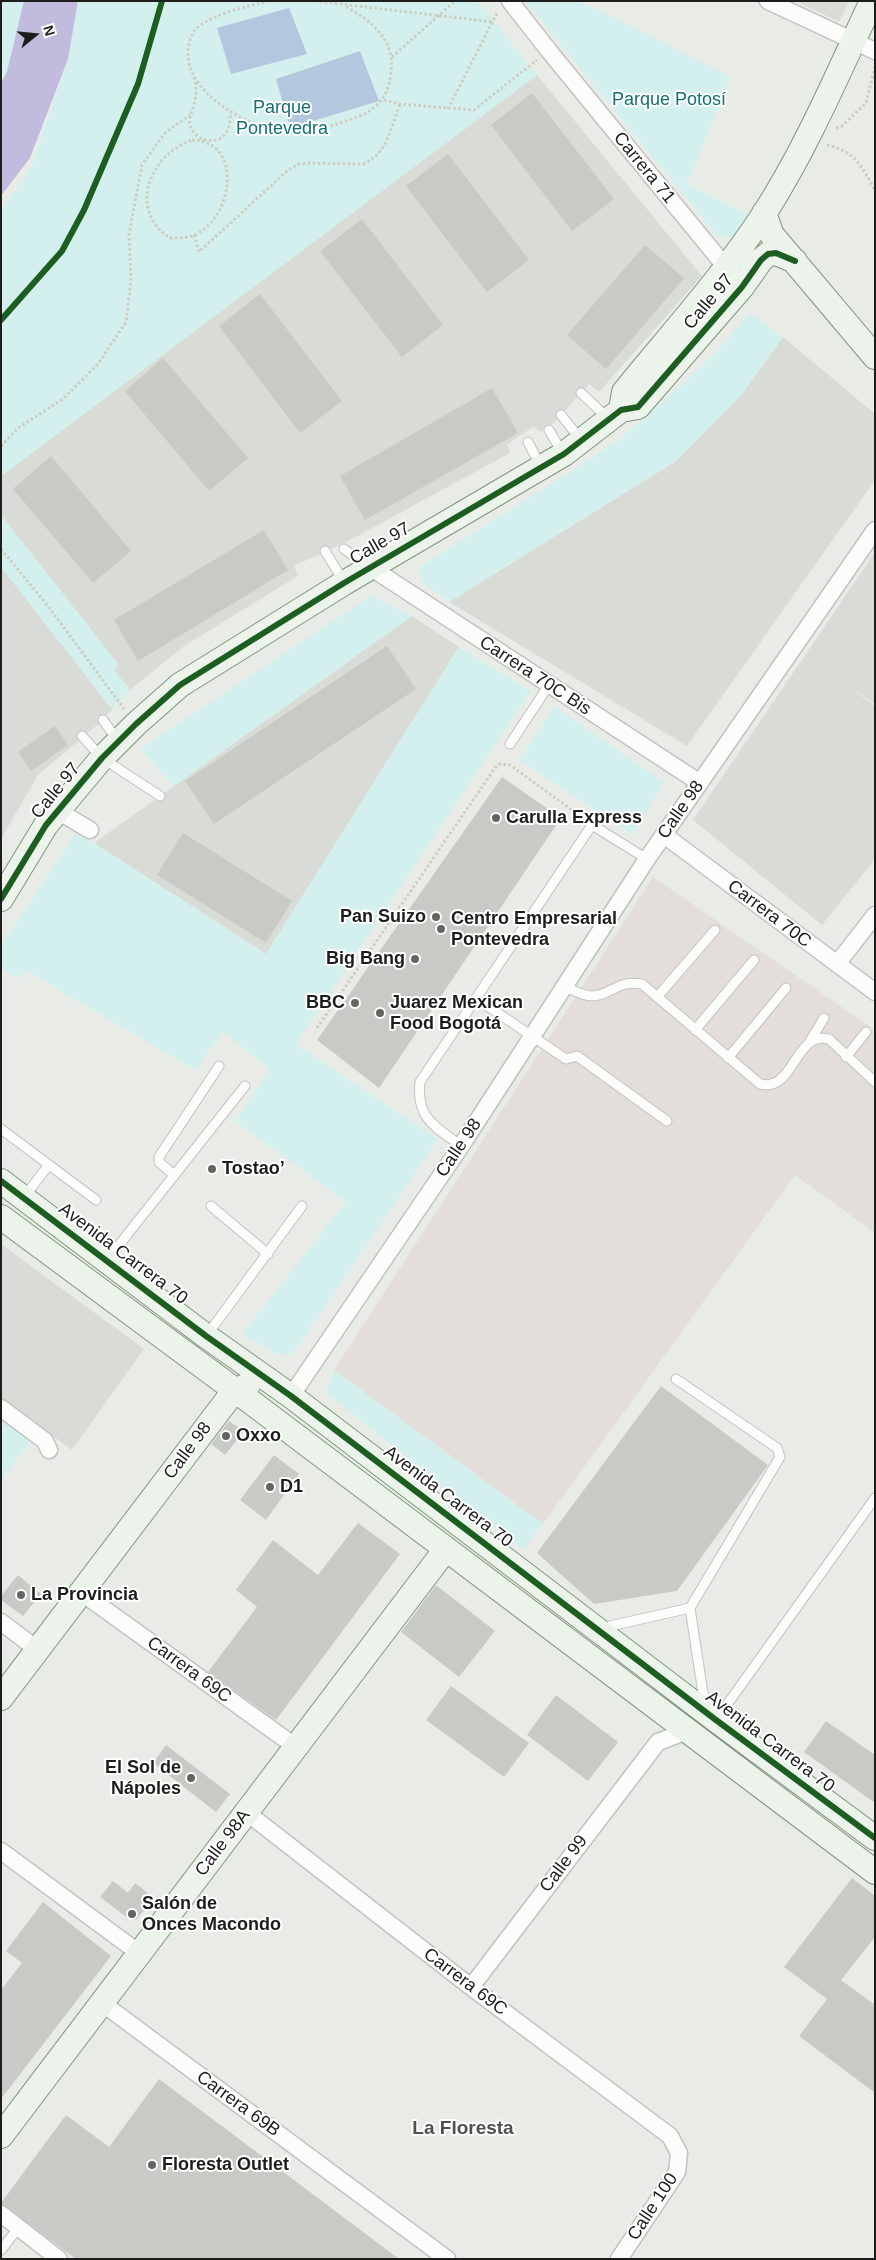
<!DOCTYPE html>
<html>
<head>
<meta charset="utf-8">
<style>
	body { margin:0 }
	#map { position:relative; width:876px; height:2260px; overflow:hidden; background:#e9ece6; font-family:Helvetica,sans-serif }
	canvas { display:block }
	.frame { position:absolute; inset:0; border:2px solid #1d1d1d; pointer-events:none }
	.north { position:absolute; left:10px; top:10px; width:50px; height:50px; -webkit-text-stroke:4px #fff; paint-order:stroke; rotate:73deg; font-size:14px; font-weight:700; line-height:20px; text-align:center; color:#1d1d1d }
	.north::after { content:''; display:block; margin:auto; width:18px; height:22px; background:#1d1d1d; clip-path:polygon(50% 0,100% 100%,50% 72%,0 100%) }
</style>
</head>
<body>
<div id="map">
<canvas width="876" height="2260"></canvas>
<div class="frame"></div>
<div class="north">N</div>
</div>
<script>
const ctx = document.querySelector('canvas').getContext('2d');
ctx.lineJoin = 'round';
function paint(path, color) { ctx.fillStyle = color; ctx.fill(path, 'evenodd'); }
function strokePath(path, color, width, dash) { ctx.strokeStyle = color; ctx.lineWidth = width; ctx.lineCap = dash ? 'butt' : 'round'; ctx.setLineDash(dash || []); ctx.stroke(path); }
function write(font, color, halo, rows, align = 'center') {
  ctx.font = font + ' Helvetica,sans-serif'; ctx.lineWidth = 4; ctx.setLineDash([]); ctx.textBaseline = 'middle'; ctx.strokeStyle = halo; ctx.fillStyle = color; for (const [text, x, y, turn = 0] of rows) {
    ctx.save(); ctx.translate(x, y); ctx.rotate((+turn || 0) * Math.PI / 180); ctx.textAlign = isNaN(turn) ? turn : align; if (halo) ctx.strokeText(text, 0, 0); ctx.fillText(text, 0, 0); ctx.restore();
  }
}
const residential = new Path2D(`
	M796,1H849L839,22Z
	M537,75L702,276L599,392L589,384L554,423L540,432L534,426L507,445L510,453L352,539L294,566L298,576L184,646L130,690L114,670L118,664L1,515V476Z
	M783,337L875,414V480L687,746L449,602L676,461L742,394Z
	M875,552V704L847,685L875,706V859L822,925L693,820Z
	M1,567L112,709L103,720L38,775L1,839Z
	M412,616L459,647L266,954L94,843Z
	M1,1244L144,1349L72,1450L1,1398Z`);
const industrial = new Path2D(`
	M653,877L875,1030V1233L795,1175L543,1524L334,1370Z`);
const park = new Path2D(`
	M1,1H24L7,71L1,78Z
	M78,1H478L537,75L1,476V211L31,167L68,59Z
	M525,1H580L731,77L687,184L748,215L739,237H718Z
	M750,313L783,337L742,394L676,461L449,602L423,583L418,568L615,443L666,399L713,355Z
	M1,515L118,664L114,670L130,690L112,709L1,567Z
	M372,595L412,616L174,786L140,749Z
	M459,647L531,691L296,1044L438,1139L293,1354L278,1355L242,1334L346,1202L235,1121L270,1069L223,1032L195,1070L27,971L17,978L1,969V945L75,834L94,843L266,954Z
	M554,706L664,782L633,835L519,760Z
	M334,1370L543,1524L523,1550L325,1392Z
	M1,1414L33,1438L1,1480Z`);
const pitch = new Path2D(`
	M289,8L307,54L231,74L217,28Z
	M360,51L379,101L290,128L276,79Z`);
const water = new Path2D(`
	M24,1H78L68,59L30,158L1,196V84L7,71Z`);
const building = new Path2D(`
	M532,93L614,199L572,231L491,125Z
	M448,154L529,260L487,292L406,186Z
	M362,219L443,325L402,357L320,251Z
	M645,245L684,278L606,369L567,335Z
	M260,294L342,401L300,433L219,326Z
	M163,358L248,458L209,491L125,391Z
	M492,388L518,433L365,520L340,476Z
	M51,456L131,551L93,583L13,489Z
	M264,530L288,570L138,661L114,620Z
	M387,646L416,689L214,824L185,781Z
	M55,726L68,745L31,771L18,752Z
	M502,777L561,818L379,1088L317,1040Z
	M183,833L292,901L266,943L157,875Z
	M661,1386L768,1465L677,1591L594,1604L537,1553Z
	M229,1421L244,1431L225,1455L211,1444Z
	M274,1455L299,1474L266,1520L240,1500Z
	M358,1523L400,1554L276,1720L208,1672L257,1607L236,1590L273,1540L318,1575Z
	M18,1575L41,1594L23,1616L1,1600V1596Z
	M436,1585L495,1631L459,1677L401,1632Z
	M451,1686L529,1743L504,1777L426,1720Z
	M556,1695L618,1742L588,1781L527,1735Z
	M826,1721L875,1755V1803L804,1752Z
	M166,1745L230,1794L216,1812L153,1763Z
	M852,1878L875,1896V1937L841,1980L875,2005V2093L799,2036L827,1999L784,1967Z
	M113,1881L128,1893L135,1883L154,1898L136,1920L129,1919L100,1897Z
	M43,1902L111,1956L1,2099V1990L22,1963L6,1951Z
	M159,2079L298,2183L399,2259H76L1,2203L66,2115L109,2147Z`);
const path = new Path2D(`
	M269,1C246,7 218,12 198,27C191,33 189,42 188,50C185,93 246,126 282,131C306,134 327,128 349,120C374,112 388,100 391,73C395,38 372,22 345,6
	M315,1L493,22
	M392,57L455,1
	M194,77C196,85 197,92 195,100C193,111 186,119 192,130C200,143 220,145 227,131C230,125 230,118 231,112
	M384,100L400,104L474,110L537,60
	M448,109L498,11
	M836,128L842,126L866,103L875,67
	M192,140C245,141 233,221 192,236C185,238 177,238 170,238C127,210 150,154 192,140Z
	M827,145C855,151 862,167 875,190
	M194,235L199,252L288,170L299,164L310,163L363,164C387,155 391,127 400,104
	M1,446L18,428L63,399L98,364L126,322L131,279L129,234L142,165L165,133L190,115
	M1,549L48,606L124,709
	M317,1028L495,768L500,764L510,765L583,818`);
const lane = new Path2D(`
	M581,393L609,419
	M561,415L582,441
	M549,430L563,454
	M528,442L541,467
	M344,549L367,566
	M325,551L344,582
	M103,720L118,741
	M82,736L102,758L160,796
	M510,744L549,685
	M565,987C573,990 583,996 592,996C612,995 616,980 642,984L760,1084C795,1092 794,1031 829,1039L875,1082
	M657,997L715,930
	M477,999L566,1059L577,1056L667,1121
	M695,1030L754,960
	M810,1041L824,1018
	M846,1057L866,1032
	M728,1058L786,988
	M1,1129L96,1200
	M461,1146C435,1126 416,1119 420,1082L592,825L647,859
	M174,1175L159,1162V1157L219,1066
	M24,1197L48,1166
	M211,1206L268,1254
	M107,1260L245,1086
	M207,1335L302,1206
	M690,1608L705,1706
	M601,1628L690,1608L780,1457L777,1448L676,1379
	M716,1720L875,1498
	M1,2250L19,2227`);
const street = new Path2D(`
	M510,1L549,51L742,287
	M768,1L875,51
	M370,567L700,783
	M58,811L90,830
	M664,835L875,992
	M837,964L875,915
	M291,1396L461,1146L647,859L875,530
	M1,1408L45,1441L49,1450
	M82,1593L296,1747
	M1,1622L38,1650
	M246,1812L471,1987L670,2136L679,2153L677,2172L619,2259
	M1,1851L139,1953
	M471,1987L658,1742L687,1731
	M102,2003L447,2259
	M1,2214L59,2259`);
const secondary = new Path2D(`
	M764,213L772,235L875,357
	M621,410L624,392C671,334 723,277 764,214C807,147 838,73 872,1
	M1,899L46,825L102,758L136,724L180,685L344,583L564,454L621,410L638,407L742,287L761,260L768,254L776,253L795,261
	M1,1181L206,1336L291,1396L716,1720L875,1838
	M1,1217L255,1405L875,1872
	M1,1698L234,1391L248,1385
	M1,2136L446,1549`);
const cycleway = new Path2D(`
	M1,320L62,251L84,210L138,84L162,1
	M1,899L46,825L102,758L136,724L180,685L344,583L564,454L621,410L638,407L742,287L761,260L768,254L776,253L795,261
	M1,1181L206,1336L291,1396L716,1720L875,1838`);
const markers = [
	[496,818,5,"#646563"],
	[436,917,5,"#646563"],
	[441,929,5,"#646563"],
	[415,959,5,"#646563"],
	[355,1003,5,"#646563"],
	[380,1013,5,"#646563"],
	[212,1169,5,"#646563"],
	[226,1436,5,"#646563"],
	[270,1487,5,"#646563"],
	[21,1595,5,"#646563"],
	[191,1778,5,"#646563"],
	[132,1914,5,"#646563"],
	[152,2165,5,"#646563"]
];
const parkNames = [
	["Parque Potosí",669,100],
	["Parque",282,108],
	["Pontevedra",282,129]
];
const streetNames = [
	["Carrera 71",644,168,51],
	["Calle 97",709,302,-50],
	["Calle 97",380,544,-30],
	["Carrera 70C Bis",535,676,33],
	["Calle 97",56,791,-51],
	["Calle 98",681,810,-55],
	["Carrera 70C",769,914,37],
	["Calle 98",459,1148,-56],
	["Avenida Carrera 70",123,1254,37],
	["Calle 98",188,1451,-53],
	["Avenida Carrera 70",448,1497,37],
	["Carrera 69C",189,1670,36],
	["Avenida Carrera 70",770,1742,37],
	["Calle 98A",223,1843,-53],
	["Calle 99",564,1864,-53],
	["Carrera 69C",465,1982,37],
	["Carrera 69B",238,2104,36],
	["Calle 100",653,2207,-57]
];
const poiNames = [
	["Carulla Express",506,818],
	["Pan Suizo",426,917,"right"],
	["Centro Empresarial",451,919],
	["Pontevedra",451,940],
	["Big Bang",405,959,"right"],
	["BBC",345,1003,"right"],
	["Juarez Mexican",390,1003],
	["Food Bogotá",390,1024],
	["Tostao’",222,1169],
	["Oxxo",236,1436],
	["D1",280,1487],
	["La Provincia",31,1595],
	["El Sol de",181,1768,"right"],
	["Nápoles",181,1789,"right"],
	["Salón de",142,1904],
	["Onces Macondo",142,1925],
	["Floresta Outlet",162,2165]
];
const neighbourhoodNames = [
	["La Floresta",463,2129]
];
paint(residential, '#d9dbd7');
paint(industrial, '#e3ded9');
paint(park, '#d4f0ee');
paint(pitch, '#b3c7de');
paint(water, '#c1bcdd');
paint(building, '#c8cac6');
strokePath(lane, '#c1c3c0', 11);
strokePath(street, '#c1c3c0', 19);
strokePath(secondary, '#819581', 26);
strokePath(path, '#cdcec0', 3, [2.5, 2.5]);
strokePath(lane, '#fcfcfb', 9);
strokePath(street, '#fcfcfb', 16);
strokePath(secondary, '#ebf3ea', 24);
strokePath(cycleway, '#1b5e20', 6);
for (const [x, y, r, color] of markers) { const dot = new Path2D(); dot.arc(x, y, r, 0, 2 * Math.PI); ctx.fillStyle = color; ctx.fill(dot); strokePath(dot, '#fff', 2); }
write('18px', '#136f74', '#fff', parkNames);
write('18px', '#1d1d1d', '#fff', streetNames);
write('bold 18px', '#1d1d1d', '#fff', poiNames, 'left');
write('bold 19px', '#505050', '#fff', neighbourhoodNames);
</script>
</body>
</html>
